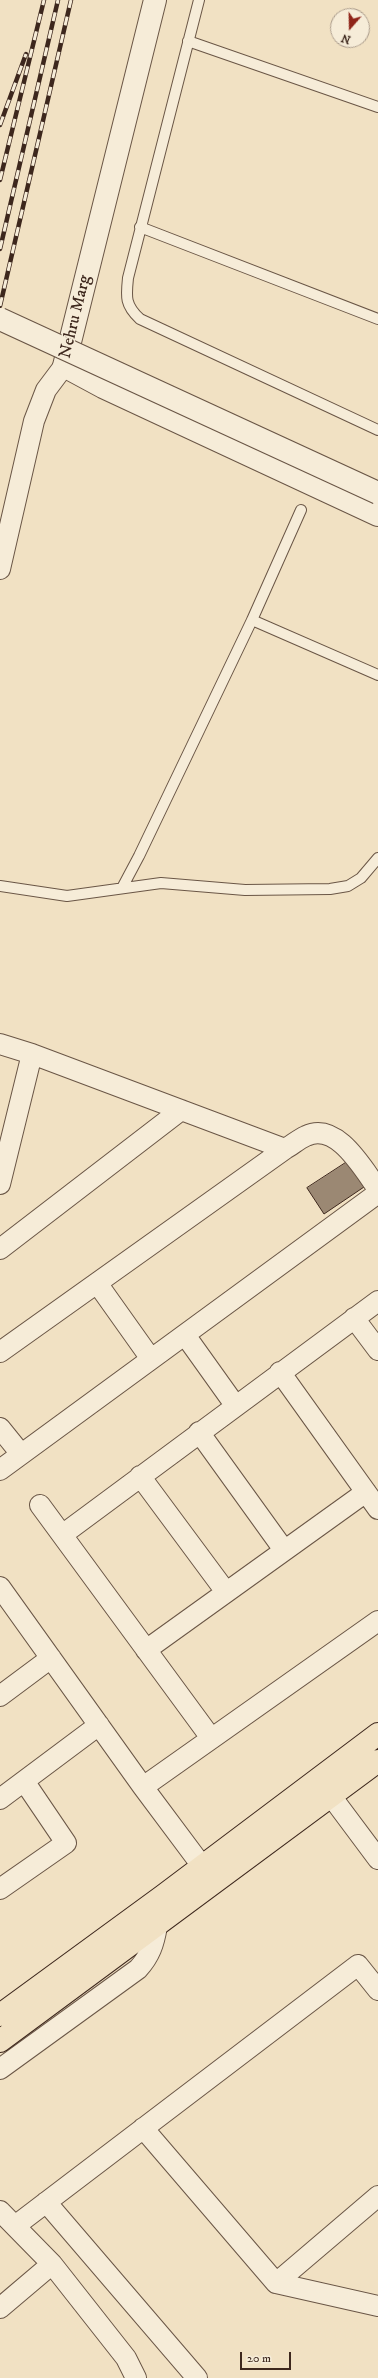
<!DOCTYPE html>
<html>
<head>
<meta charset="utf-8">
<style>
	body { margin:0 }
	#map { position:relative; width:378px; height:2378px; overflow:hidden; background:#f1e1c3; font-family:"IM FELL DW Pica",serif }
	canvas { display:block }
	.north { position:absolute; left:330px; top:8px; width:40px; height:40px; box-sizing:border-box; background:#f6ecd8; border:1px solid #ac9d8d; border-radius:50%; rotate:200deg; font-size:11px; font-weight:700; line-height:16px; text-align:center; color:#3d271d }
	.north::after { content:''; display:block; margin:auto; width:14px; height:18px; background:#8f2418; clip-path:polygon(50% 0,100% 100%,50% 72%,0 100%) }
	.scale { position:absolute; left:240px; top:2352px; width:51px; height:18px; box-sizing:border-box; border:2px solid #3d271d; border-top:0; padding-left:5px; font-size:12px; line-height:14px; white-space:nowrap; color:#3d271d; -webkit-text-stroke:3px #f6ecd8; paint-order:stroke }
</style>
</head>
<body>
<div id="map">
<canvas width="378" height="2378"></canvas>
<div class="north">N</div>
<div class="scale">20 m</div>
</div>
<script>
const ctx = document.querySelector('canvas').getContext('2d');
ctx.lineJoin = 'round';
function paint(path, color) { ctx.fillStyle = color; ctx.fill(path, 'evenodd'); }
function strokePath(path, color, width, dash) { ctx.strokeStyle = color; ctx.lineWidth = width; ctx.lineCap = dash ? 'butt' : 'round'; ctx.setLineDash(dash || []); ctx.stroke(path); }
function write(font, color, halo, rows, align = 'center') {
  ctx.font = font + ' "IM FELL DW Pica",serif'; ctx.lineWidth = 3; ctx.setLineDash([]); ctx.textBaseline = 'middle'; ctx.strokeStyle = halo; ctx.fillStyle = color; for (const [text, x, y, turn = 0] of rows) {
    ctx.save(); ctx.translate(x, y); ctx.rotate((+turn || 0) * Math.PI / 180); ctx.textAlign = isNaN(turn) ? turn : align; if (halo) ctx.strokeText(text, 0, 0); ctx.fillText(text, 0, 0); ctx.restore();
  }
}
const building = new Path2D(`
	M347,1162L364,1187L324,1214L307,1188Z`);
const service = new Path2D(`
	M199,0L128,278C126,297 125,305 140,319L378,430
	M188,41L378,107
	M140,227L378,319
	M252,620L378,675
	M0,886L67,896L161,883L245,890L330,889L348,886L361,878L378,858
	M122,888L139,856L252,620L301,510`);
const minor = new Path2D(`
	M0,569L34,421L46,390L64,366
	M0,1044L32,1054L285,1149C292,1145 299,1139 306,1136C337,1121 363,1169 378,1189
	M0,1184L32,1054
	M0,1249L181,1110
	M97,1283L151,1359
	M354,1318L378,1350
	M185,1335L235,1405
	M0,1352L285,1149
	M280,1372L378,1509
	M0,1428L21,1454
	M199,1432L284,1550
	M0,1470L378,1193
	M140,1476L226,1592
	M40,1505L211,1738
	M62,1535L378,1301
	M0,1587L143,1787L202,1866
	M146,1650L366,1492
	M0,1696L51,1658
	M143,1787L378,1621
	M331,1796L378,1859
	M0,1799L99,1725
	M0,1889L66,1843L24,1781
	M0,2069L138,1969C150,1956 154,1944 157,1926
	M143,2128L276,2283L378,2306
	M46,2202L197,2378
	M0,2211L52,2264L126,2358L136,2378
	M15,2226L358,1965L378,1990
	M276,2283L378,2196
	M0,2308L52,2264`);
const tertiary = new Path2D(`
	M155,0L64,366L103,387L378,515`);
const primary = new Path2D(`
	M0,2015L163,1896L378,1734
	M0,2041L378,1761`);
const rail = new Path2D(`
	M0,125L26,54
	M0,180L44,0
	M0,249L58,0
	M0,306L71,0`);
const tertiaryBridge = new Path2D(`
	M0,319L378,493`);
const streetNames = [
	["Nehru Marg",76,317,-76]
];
paint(building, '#9b8873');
strokePath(building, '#3d271d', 1);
strokePath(service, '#6a5646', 12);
strokePath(minor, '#6a5646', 22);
strokePath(tertiary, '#6a5646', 24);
strokePath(primary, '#3d271d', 24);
strokePath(service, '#f6ecd8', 10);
strokePath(minor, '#f6ecd8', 20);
strokePath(tertiary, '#f6ecd8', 22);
strokePath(primary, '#f1e1c3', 22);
strokePath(rail, '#3d271d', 4.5);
strokePath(rail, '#f6ecd8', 3, [9]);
strokePath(tertiaryBridge, '#6a5646', 24, []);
strokePath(tertiaryBridge, '#f6ecd8', 22);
write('17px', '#3d271d', '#f6ecd8', streetNames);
</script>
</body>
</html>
